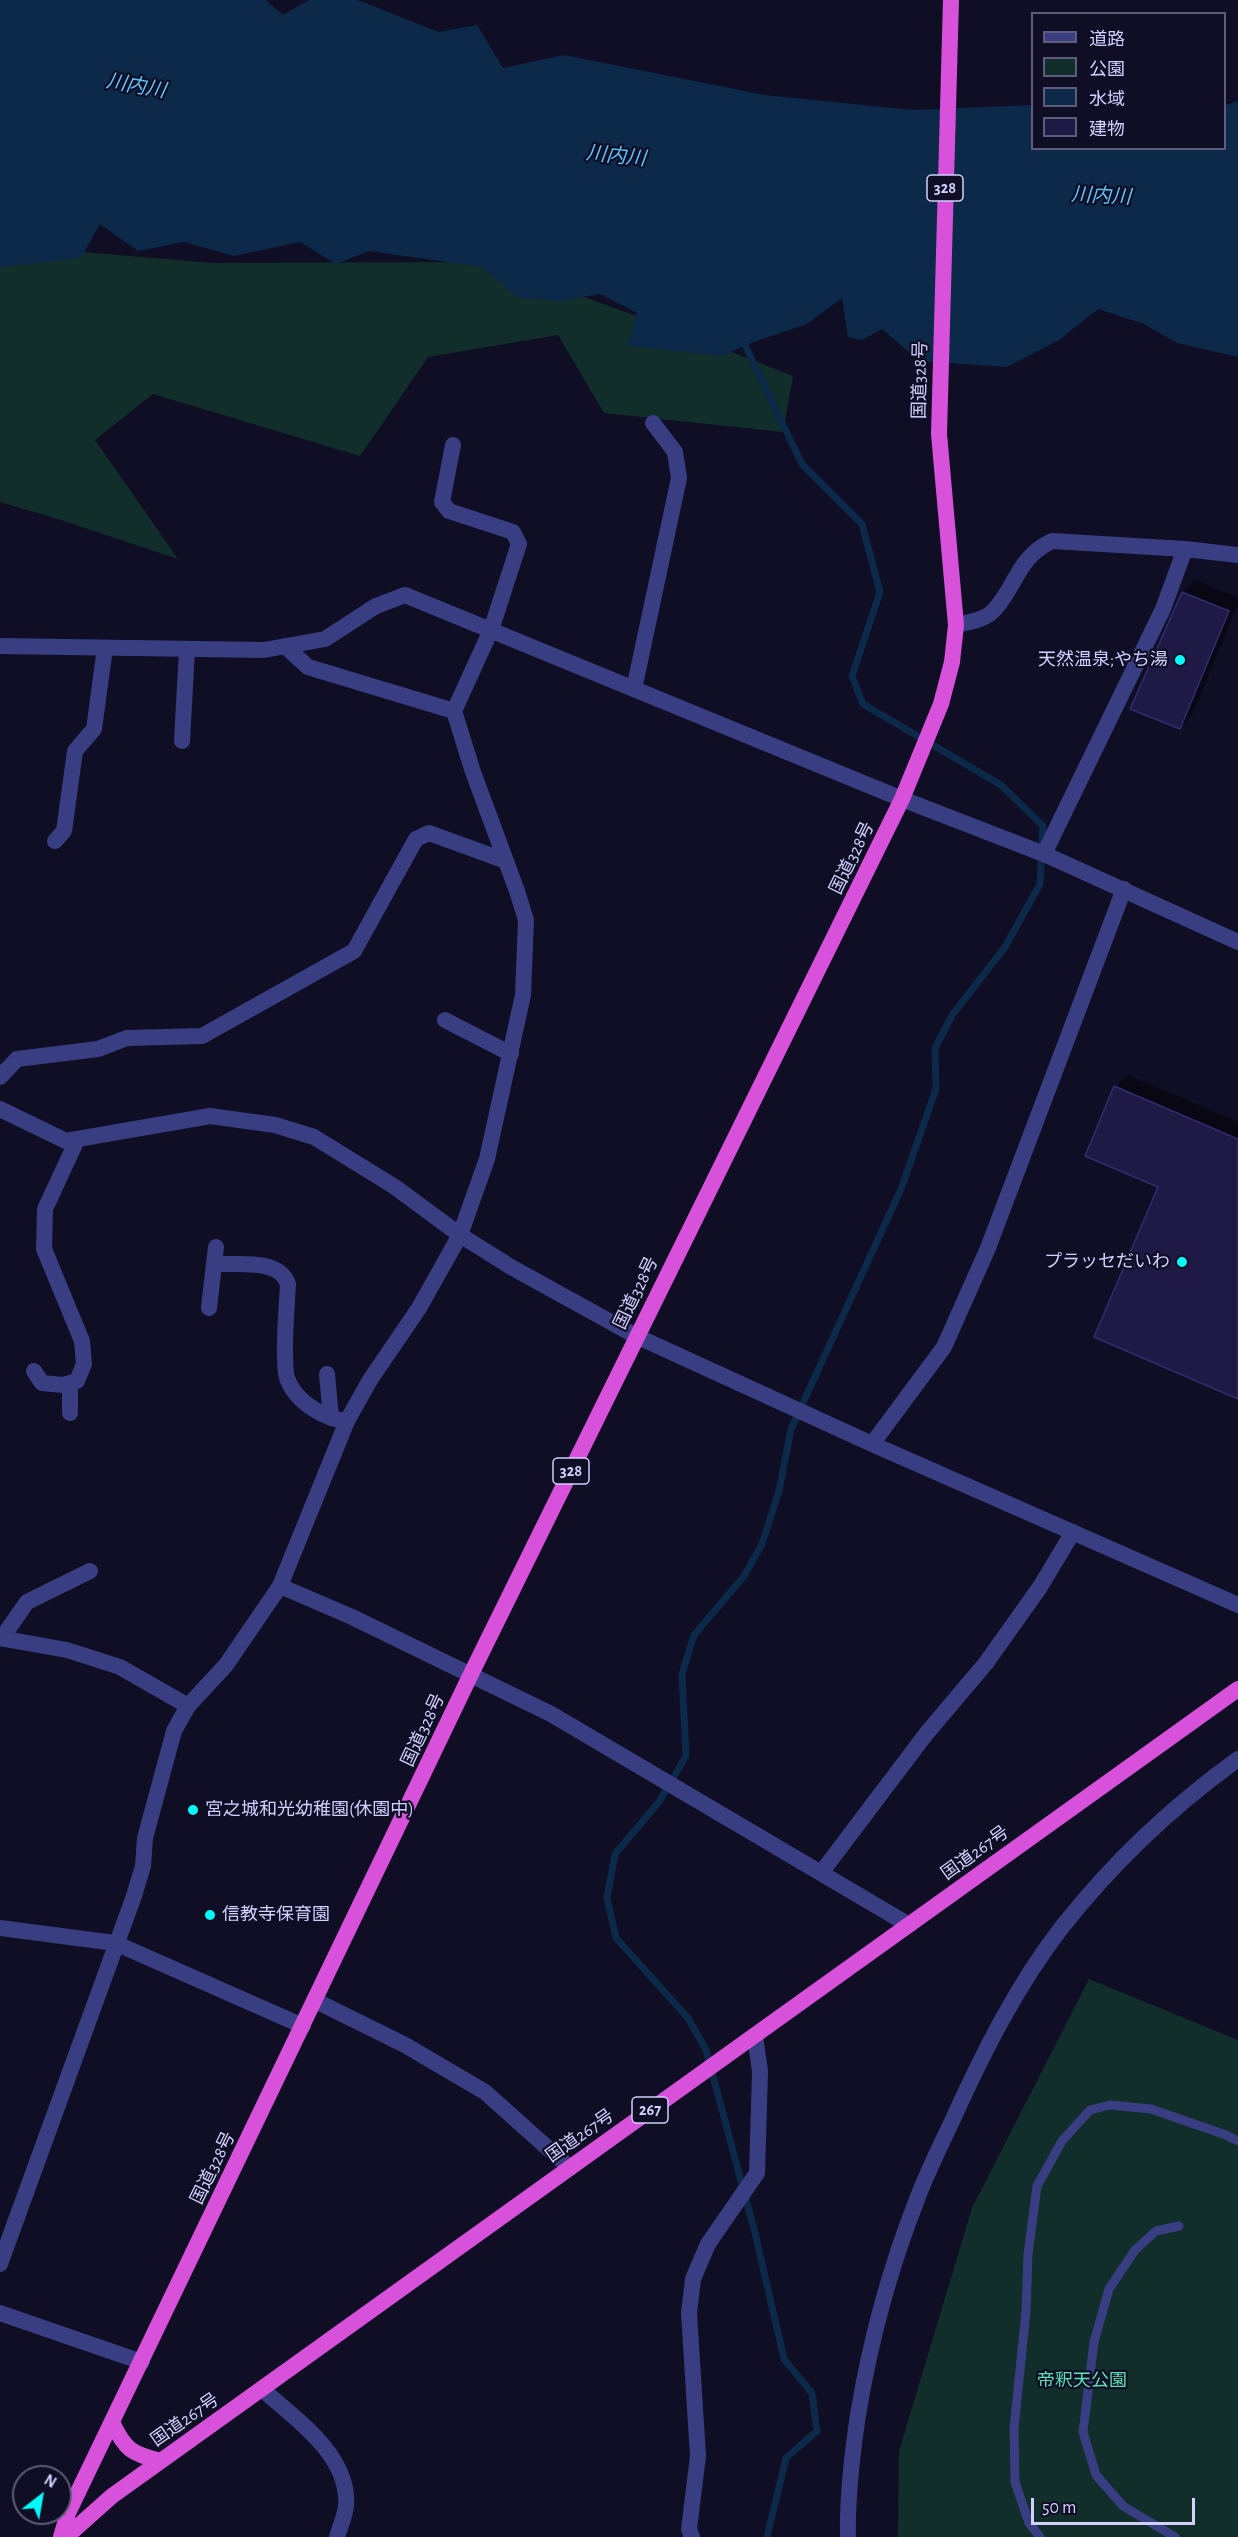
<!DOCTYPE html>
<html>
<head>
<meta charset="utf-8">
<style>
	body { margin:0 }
	#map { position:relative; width:1238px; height:2537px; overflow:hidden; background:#0f0e24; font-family:"Alegreya Sans","Noto Sans JP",sans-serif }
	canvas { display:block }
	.legend { position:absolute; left:1031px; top:12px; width:195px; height:138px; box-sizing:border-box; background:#0f0e24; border:2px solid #5d5c7c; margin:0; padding:8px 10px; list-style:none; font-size:18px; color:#d1d0ff }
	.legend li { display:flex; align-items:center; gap:12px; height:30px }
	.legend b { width:30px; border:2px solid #5d5c7c }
	.north { position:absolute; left:12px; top:2465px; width:60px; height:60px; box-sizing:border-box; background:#0f0e24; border:2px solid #5d5c7c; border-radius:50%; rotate:31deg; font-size:16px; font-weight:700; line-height:24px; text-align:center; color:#d1d0ff }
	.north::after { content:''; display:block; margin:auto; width:21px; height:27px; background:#00fbfb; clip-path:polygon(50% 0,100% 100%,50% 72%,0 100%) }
	.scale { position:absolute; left:1031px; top:2498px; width:164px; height:27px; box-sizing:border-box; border:3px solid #d1d0ff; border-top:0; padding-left:8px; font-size:18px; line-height:21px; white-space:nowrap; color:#d1d0ff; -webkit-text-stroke:4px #0f0e24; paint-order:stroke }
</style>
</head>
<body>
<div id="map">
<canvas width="1238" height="2537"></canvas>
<ul class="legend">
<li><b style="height:8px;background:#393e83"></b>道路</li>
<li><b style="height:16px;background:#112e2a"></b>公園</li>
<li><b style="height:16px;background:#0c2949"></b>水域</li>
<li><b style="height:16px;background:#1e1a45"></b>建物</li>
</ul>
<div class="north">N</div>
<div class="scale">50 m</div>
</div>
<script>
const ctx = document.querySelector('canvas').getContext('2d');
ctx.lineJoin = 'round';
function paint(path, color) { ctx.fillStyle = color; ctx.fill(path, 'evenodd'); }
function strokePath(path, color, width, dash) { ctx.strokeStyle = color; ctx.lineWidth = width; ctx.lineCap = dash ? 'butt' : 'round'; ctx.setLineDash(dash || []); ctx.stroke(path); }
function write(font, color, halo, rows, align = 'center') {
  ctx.font = font + ' "Alegreya Sans","Noto Sans JP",sans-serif'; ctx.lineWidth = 4.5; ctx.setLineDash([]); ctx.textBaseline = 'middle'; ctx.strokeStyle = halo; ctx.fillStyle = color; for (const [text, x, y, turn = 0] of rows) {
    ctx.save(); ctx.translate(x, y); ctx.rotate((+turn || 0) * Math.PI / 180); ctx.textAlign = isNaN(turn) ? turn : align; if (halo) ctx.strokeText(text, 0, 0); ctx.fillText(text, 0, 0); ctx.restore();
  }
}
const green = new Path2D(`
	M0,245L212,263L489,262L683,333L793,376L783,432L604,413L558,335L428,357L360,456L153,394L95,440L178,559L58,519L0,502Z
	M1089,1979L1238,2040V2537H898L899,2451L972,2208Z`);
const water = new Path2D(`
	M0,0H266L283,15L309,0H358L439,32L477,25L503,68L564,55L765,95L912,110L1032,105V148H1224L1225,105L1238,101V357L1177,343L1144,324L1098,309L1059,340L1007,367L919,361L882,329L862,340L848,337L842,298L807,324L751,343L722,356L627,346L637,313L600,294L559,301L517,297L482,267L369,251L336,264L300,242L234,256L184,242L138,251L100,224L81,258L0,267Z`);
const shadow = new Path2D(`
	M1195,580L1238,598V604L1192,715L1180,728L1183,592Z
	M1128,1075L1238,1122V1397L1160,1186L1116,1087Z`);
const stream = new Path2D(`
	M742,339L802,464L862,524L880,592L852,676L863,704L1001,785L1043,826L1040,884L1005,947L953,1014L935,1048L936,1089L901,1189L791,1429L779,1491L762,1544L744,1576L694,1635L682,1674L686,1756L659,1802L615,1854L607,1898L616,1938L688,2018L706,2050L755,2233L784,2359L812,2393L817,2431L786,2458L767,2537`);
const building = new Path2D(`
	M1182,592L1229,611L1180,729L1130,709Z
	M1114,1086L1238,1139V1399L1094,1337L1158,1187L1085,1156Z`);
const service = new Path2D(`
	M1040,2537L1029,2523L1015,2482L1014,2428L1026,2312L1028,2254L1037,2186L1062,2141L1090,2110L1110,2105L1151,2109L1226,2135L1238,2141
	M1175,2537L1123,2506L1096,2475L1083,2432L1094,2342L1109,2289L1135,2250L1156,2231L1179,2226`);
const minor = new Path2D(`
	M956,625C969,622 986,620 995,609C1018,583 1017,558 1052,541L1185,549L1238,555
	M285,646L308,667L454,711
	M634,689L679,478L675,452L653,423
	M182,741L187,649
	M55,841L64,831L75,751L94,729L105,648
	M1044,854L1163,609L1185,549
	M445,1020L511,1054
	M0,1077L17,1059L98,1049L127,1038L202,1036L354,951L416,839L429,833L506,861
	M0,1109L66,1141L210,1116L275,1125L314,1137L395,1187L460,1235L511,1267L636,1336L872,1444L1238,1605
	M214,1264L216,1247
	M209,1308L214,1264C237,1265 279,1258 288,1284C287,1306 282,1359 287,1378C294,1398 312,1410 331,1418
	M34,1371L42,1383L63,1385L77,1381L84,1364L82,1341L44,1249L45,1209L77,1140
	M327,1374L331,1418L340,1420
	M70,1383V1413
	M872,1444L944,1347L988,1248L1124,889
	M280,1586L352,1617L551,1714L909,1925
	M0,1638L67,1650L120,1667L188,1706
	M2,1638L27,1602L90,1571
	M821,1873L926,1734L986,1663L1040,1587L1073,1532
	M0,1928L115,1943L303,2026
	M316,2001L405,2045L485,2092L570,2168
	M0,2264L134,1896L143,1866L145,1838L174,1731L188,1706L226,1665L280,1586L347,1421L370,1380L419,1308L460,1235L487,1159L523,995L526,920L517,891L473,772L454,711L491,630L519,544L513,532L449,511L442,502L453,445
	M0,2313L142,2362
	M262,2389C295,2419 350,2455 346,2506C345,2516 340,2527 337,2537
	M692,2537L689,2529L698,2456L689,2313L693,2279L708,2244L757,2173L760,2071L755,2036`);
const tertiary = new Path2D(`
	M0,646L264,650L325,639L376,606L405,595L902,799L1044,854L1238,942
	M848,2537C847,2496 852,2455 858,2415C870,2342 889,2271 916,2202C926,2174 940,2147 953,2119C983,2053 1017,1985 1062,1927C1114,1861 1170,1808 1238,1759`);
const trunk = new Path2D(`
	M112,2422C125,2450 132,2454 161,2461
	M61,2537L68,2513L471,1674L902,799L941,704L952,662L956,625L939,434L951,0
	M66,2537L112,2496L1238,1689`);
const markers = [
	[1180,660,6,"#00fbfb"],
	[1182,1262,6,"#00fbfb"],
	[193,1810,6,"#00fbfb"],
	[210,1915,6,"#00fbfb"]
];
const shields = [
	[945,188,36],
	[571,1471,36],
	[650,2110,36]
];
const shieldNames = [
	["328",945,188],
	["328",571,1471],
	["267",650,2110]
];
const streetNames = [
	["国道328号",920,380,-89],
	["国道328号",852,858,-64],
	["国道328号",636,1293,-64],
	["国道328号",423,1730,-65],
	["国道267号",975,1853,-36],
	["国道267号",580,2136,-35],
	["国道328号",213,2168,-64],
	["国道267号",185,2420,-35]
];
const poiNames = [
	["天然温泉;やち湯",1168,660],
	["プラッセだいわ",1170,1262],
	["宮之城和光幼稚園(休園中)",205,1810,"left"],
	["信教寺保育園",222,1915,"left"]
];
const parkNames = [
	["帝釈天公園",1082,2381]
];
const waterNames = [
	["川内川",136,86,10],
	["川内川",616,156,6],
	["川内川",1101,196,3]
];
paint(green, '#112e2a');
paint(water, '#0c2949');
paint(shadow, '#0007');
strokePath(stream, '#0c2949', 7);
paint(building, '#1e1a45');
strokePath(building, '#322c71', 1.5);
strokePath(service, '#393e83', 9);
strokePath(minor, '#393e83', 16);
strokePath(tertiary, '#393e83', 16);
strokePath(trunk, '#d751da', 16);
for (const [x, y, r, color] of markers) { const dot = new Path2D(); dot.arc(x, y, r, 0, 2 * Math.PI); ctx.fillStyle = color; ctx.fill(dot); strokePath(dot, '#0f0e24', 2); }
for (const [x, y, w] of shields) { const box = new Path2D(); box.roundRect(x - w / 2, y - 13, w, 26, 4.5); ctx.fillStyle = '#0f0e24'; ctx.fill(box); strokePath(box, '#d1d0ff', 1.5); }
write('bold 16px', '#d1d0ff', null, shieldNames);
write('18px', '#d1d0ff', '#0f0e24', streetNames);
write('18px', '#d1d0ff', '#0f0e24', poiNames, 'right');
write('18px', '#5ce0b1', '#0f0e24', parkNames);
write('italic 20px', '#5ec5ff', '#0f0e24', waterNames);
</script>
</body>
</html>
